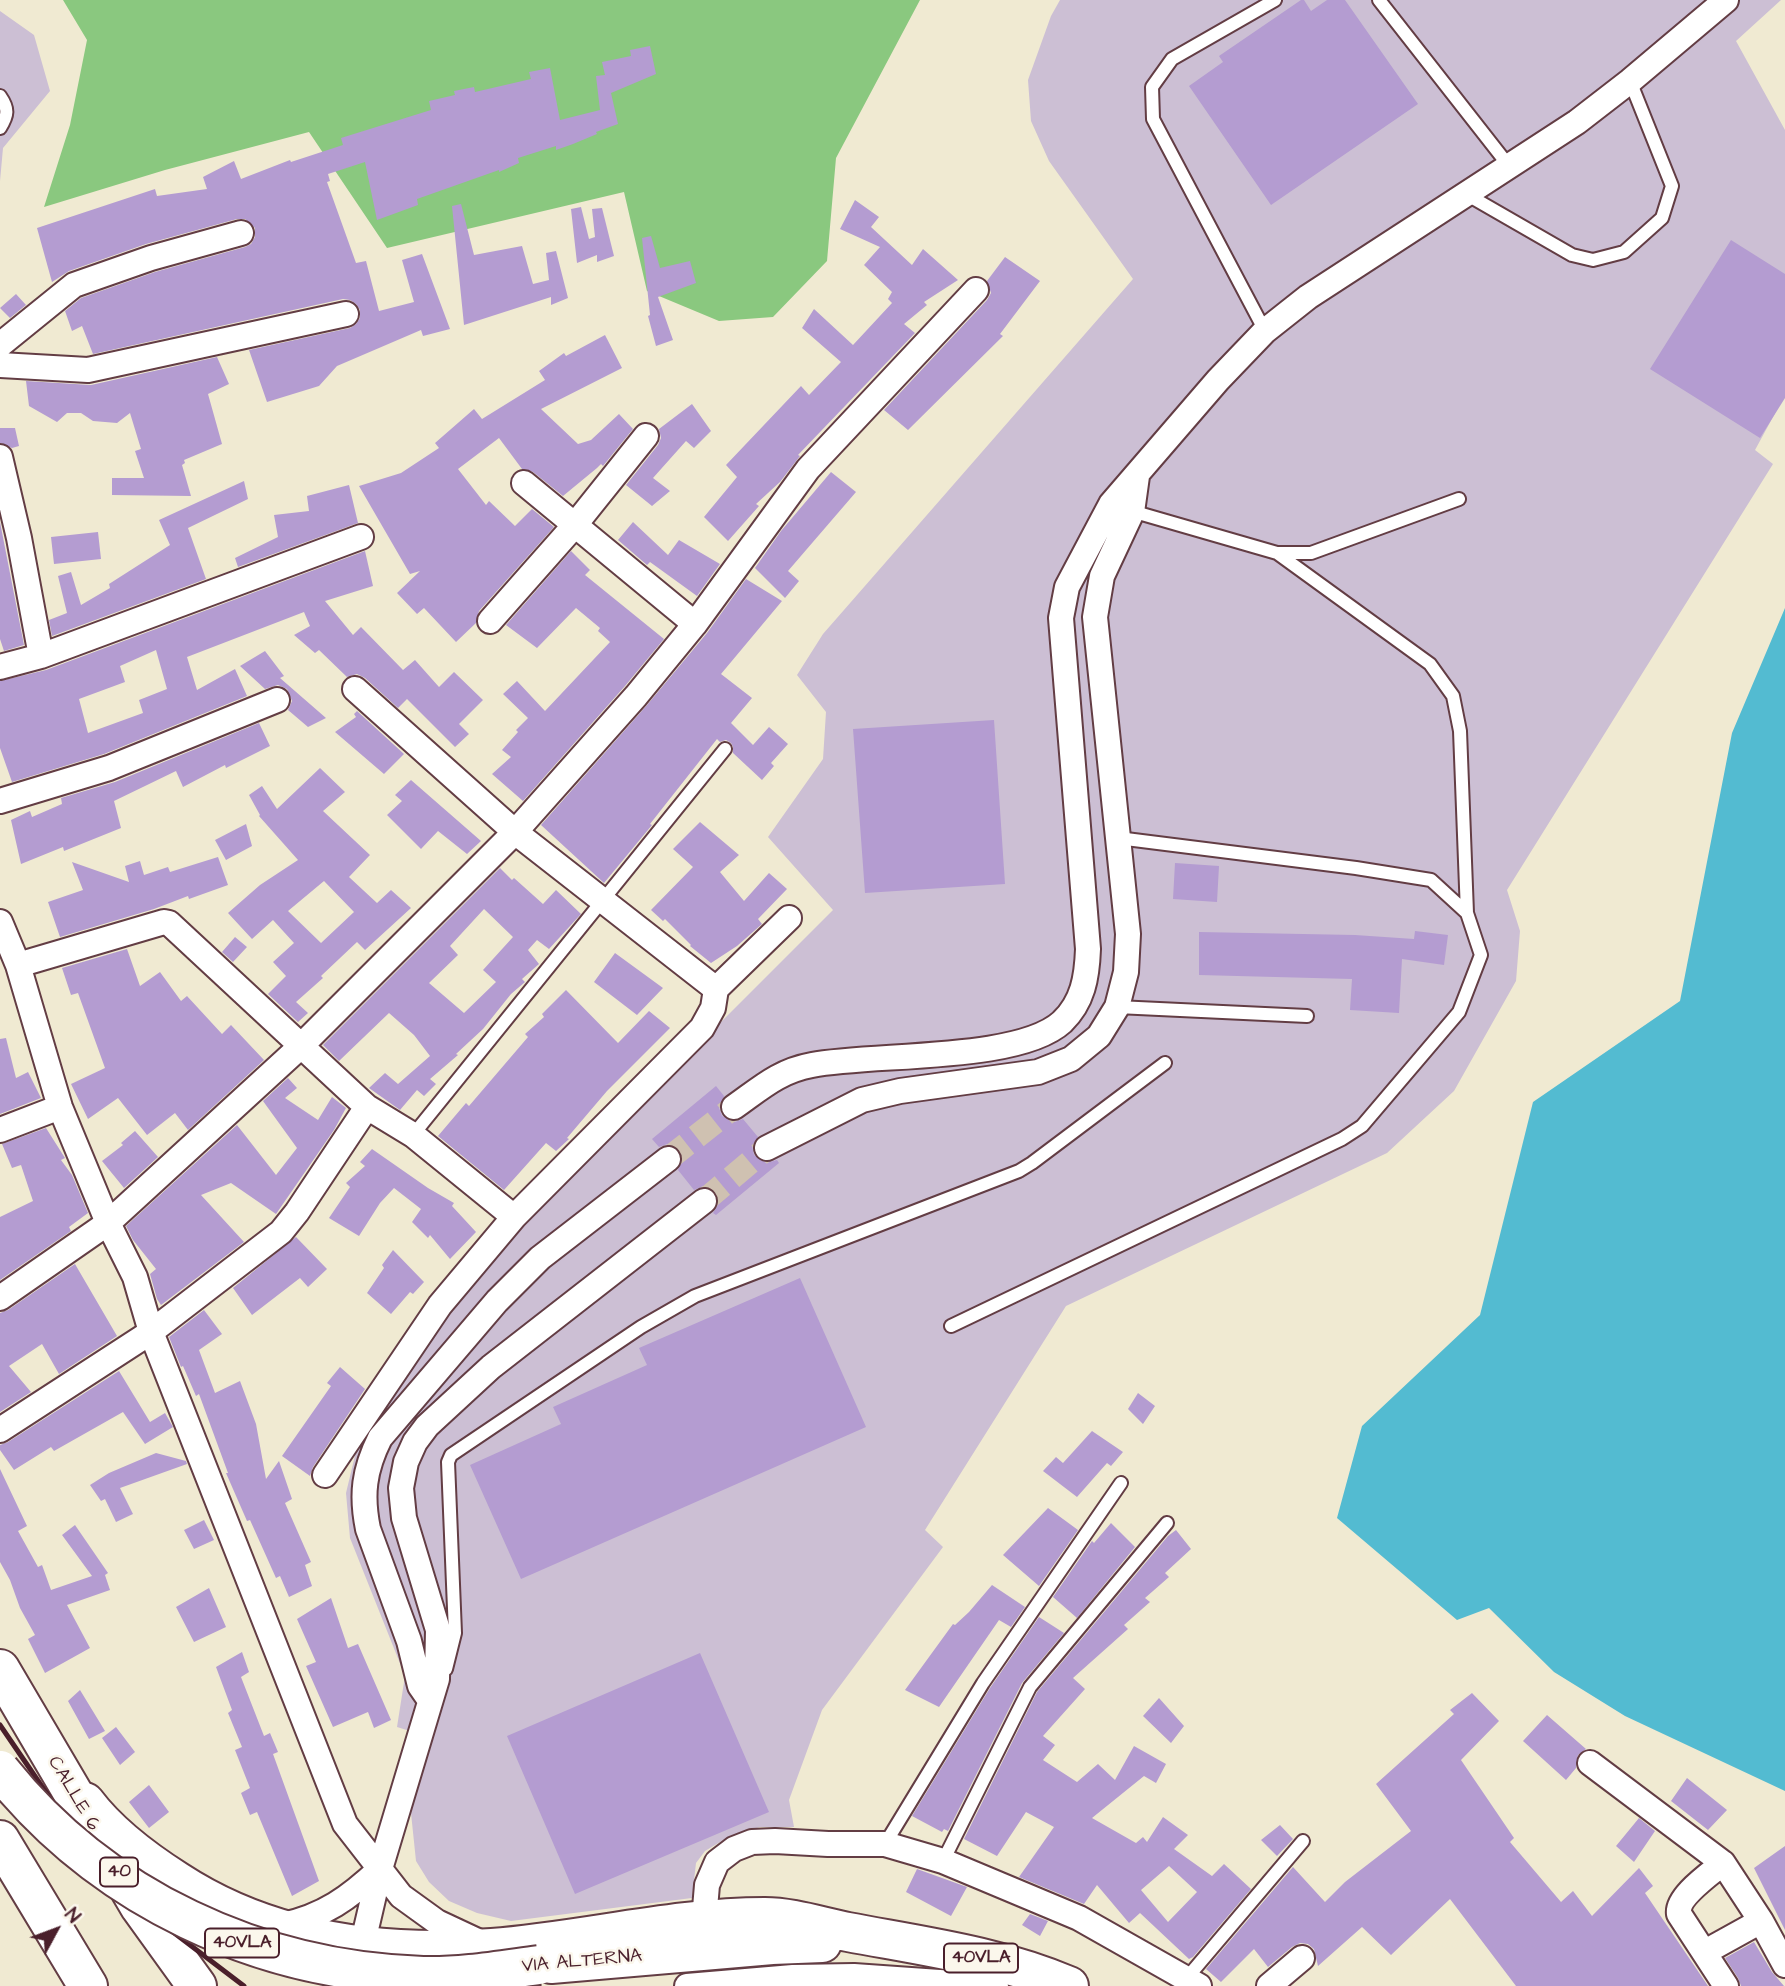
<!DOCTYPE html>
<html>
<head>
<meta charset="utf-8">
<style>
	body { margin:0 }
	#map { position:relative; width:1785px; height:1986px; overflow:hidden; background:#f0ead2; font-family:"Architects Daughter",sans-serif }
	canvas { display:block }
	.north { position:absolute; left:21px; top:1895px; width:70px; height:70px; -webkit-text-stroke:5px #fbf7ec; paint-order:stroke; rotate:49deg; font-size:19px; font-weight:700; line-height:28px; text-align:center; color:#4a1f2b }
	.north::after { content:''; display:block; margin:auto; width:24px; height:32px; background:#4a1f2b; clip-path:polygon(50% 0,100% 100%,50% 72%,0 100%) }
</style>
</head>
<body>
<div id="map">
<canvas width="1785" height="1986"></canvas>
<div class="north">N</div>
</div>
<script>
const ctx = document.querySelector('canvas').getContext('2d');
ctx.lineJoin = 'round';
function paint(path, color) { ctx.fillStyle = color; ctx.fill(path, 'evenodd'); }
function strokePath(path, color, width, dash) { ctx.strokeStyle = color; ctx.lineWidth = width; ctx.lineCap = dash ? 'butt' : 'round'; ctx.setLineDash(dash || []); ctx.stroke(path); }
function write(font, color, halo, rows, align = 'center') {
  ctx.font = font + ' "Architects Daughter",sans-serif'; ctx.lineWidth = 5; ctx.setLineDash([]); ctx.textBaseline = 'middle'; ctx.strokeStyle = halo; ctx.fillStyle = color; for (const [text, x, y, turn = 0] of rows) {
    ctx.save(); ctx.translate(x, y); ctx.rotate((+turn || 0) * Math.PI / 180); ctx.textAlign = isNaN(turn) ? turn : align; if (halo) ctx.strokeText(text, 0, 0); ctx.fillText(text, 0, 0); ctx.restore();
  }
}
const industrial = new Path2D(`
	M1060,0H1781L1736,41L1785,130V395L1755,450L1773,464L1507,890L1520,931L1516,981L1454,1091L1387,1153L1066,1306L925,1530L943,1547L822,1710L789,1800L794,1827H760L730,1836L705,1851L696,1863L692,1898L511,1921L477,1913L449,1901L429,1882L416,1861L411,1813L429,1737L397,1727L405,1676L350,1538L346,1493L359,1439L469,1284L644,1099L833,910L768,837L823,759L826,712L797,675L823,634L1133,279L1049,161L1031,121L1028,80L1051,16Z
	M0,11L34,35L50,91L3,148L0,181Z`);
const green = new Path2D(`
	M63,0H920L836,158L827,261L773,317L719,321L647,291L624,192L387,248L309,132L165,170L44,207L70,125L87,40Z`);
const water = new Path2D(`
	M1785,608V1791L1625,1716L1554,1672L1489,1608L1457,1620L1337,1518L1362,1426L1480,1315L1533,1102L1680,1001L1732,733Z`);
const building = new Path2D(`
	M1301,0H1304L1311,11L1327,0H1345L1418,104L1271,205L1189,86L1223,62L1219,56Z
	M650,46L656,74L611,93L618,124L596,132L597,134L573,144L556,150V146L518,158L519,163L499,172V170L417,199L418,205L377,220L365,162L328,174L330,181L327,182L356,263L366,261L379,311L414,302L402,260L422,254L450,329L423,336L421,330L337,366L319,386L267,402L249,350L350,328L356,324L360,318V310L356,304L350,300L343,299L93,354L82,326L72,331L65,311L81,298L155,272L245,247L251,244L255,237V228L245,219H237L146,244L69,271L52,282L37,228L155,189L157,196L207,189L203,177L234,161L241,179L290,160L291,162L343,145L341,138L431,110L429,101L455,95L454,91L474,87L475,92L531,79L529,72L550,68L560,120L600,110L596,76L605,75L602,62L631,56L630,50Z
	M855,200L879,217L871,227L912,265L923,249L958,280L924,302L927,305L904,324L915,333L798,455L800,456L780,482L756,504L759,506L728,541L704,517L737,477L726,465L801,386L809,395L841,362L802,328L814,309L853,345L892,303L888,299L892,292L864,265L880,247L840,229Z
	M461,204L474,255L522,246L533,284L549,280L546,253L556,251L568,298L551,305V297L464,325L452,206Z
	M581,207L589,239L595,237L592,209L602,208L614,256L597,262V255L577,263L571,209Z
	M651,236L660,268L690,261L696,283L658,297L673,340L656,346L648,316L650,315L642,238Z
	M1731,240L1785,274V398L1760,438L1650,369Z
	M1005,257L1040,281L1000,334L1003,336L908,430L884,410L987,300L991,293L987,281Z
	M16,294L26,305L10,318L0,308Z
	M605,335L622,368L541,409L578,444L591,440L619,414L633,429L603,466L601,464L597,468L563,496L533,472L522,469L499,438L458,469L486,505L489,501L515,526L532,509L554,527L479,611L476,623L456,642L424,608L417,614L397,593L420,571L410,574L359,486L401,473L439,448L435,443L474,409L482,419L545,380L539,371L564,353L566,356Z
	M217,357L229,384L208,394L222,444L184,460L185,463L182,465L191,496L112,495V478H144L135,451L141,449L130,413L117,423L93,421L81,413H67L57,422L29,406L26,381L91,385Z
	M692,404L711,431L694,448L686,441L653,478L670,491L652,506L626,485L658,445L661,438L659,429Z
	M0,428H15L19,446L12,448L0,443Z
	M831,472L856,492L788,571L799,581L785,598L755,568L781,531Z
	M244,481L248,499L188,528L206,579L52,636L49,620L67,613L58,576L71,572L81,605L110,588L109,584L170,545L159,520Z
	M349,485L358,523L238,567L235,558L278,537L274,515L309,511L307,496Z
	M0,522L24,645L4,651L0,639Z
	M633,522L668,555L679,540L720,564L697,596L650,562L647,565L618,540Z
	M98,532L101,559L54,564L51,537Z
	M365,551L373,586L325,601L353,635L361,627L403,670L415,660L439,687L454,672L483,700L459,724L469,734L455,747L407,699L398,708L365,678L357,674L347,677L319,650L315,653L294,635L310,626L304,612L187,657L197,690L235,669L247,696L104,754L12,782L0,748V681L46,670ZM156,650L167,689L139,700L143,713L88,733L79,699L125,682L120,666Z
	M571,551L590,570L585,575L664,639L625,686L523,801L492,774L511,757L502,750L518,732L516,730L528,718L503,694L517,681L545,711L610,642L598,631L600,628L576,608L537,648L506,625Z
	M746,579L782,601L721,674L752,698L731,723L753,745L769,727L788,744L771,763L774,766L762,780L733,753V747L731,743L726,740L720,742L717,739L650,824L652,825L604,883L541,825L647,705L707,633Z
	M265,651L284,676L280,678L326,718L308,727L288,710L292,701L287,689L278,685L265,689L240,666Z
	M357,711L404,754L384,774L335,732L356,717L354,714Z
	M994,720L1005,884L865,893L853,729Z
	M259,723L270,746L226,768L225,765L183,787L176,771L114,801L121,828L64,851L63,847L21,864L11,820L30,811L32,817L62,804L61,798L115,782Z
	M320,768L345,792L323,811L370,855L349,877L377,903L391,890L411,908L365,950L357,942L321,976L323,978L296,1002L308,1013L298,1022L268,994L286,976L273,962L294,943L273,920L252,939L228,913L260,885L298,860L259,816L260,815L249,795L262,786L277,809ZM324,881L354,912L321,943L288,911Z
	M411,780L481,841L467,854L438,831L421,849L387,815L402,801L395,795Z
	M700,822L739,855L720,872L744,901L769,873L787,889L758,919L762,924L737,946L711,963L690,946L691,945L665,919L663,921L651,910L693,867L673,849Z
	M246,824L252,846L226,860L215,840Z
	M218,857L228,885L189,899L188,896L154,909L60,937L48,902L83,890L72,862L129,882L125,866L140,861L144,875L168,867L170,872Z
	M1175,863L1219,866L1217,902L1173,899Z
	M500,868L512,880L514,878L543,904L556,890L581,914L549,949L537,940L528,950L539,964L522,979L525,982L511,994L483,1029L456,1054L458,1055L430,1079L436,1084L424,1096L417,1090L400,1110L369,1088L385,1073L398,1084L430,1056L414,1035L389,1013L339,1061L323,1045ZM484,909L513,937L483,970L496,982L464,1013L429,983L458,955L450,946Z
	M1415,931L1448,935L1444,965L1402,959L1399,1013L1350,1010L1352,979L1199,975V932L1355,935L1414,939Z
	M235,937L247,947L233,962L222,952Z
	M127,949L140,986L160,972L181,1001L187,996L222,1034L231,1025L264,1060L188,1130L175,1113L147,1135L118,1098L88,1119L71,1084L105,1068L78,993L71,995L62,968Z
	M615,953L663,988L637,1015L594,982Z
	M566,990L618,1043L649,1011L670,1028L607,1091L567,1138L569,1139L556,1151L546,1143L504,1190L438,1136L466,1103L469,1106L528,1037L525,1034L544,1017L542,1014Z
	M6,1038L16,1078L28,1072L41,1098L0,1114V1039Z
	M288,1078L297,1088L285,1098L318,1120L332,1097L346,1108L334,1130L276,1214L231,1183L201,1195L244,1242L161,1305L157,1299L150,1274L156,1269L133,1240L126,1226L237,1125L276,1175L297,1148L263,1101Z
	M716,1086L724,1096L719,1108L722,1116L735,1122L743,1119L758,1137L752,1146L754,1155L766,1163L777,1160L779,1163L716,1215L713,1213L717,1207L719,1200L715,1191L703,1186L694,1190L678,1170L683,1158L679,1149L667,1144L659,1147L652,1139Z
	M46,1128L65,1158L61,1160L72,1175L88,1213L69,1227L71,1231L0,1280V1217L33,1201L21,1165L12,1168L2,1144Z
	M135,1131L158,1157L124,1188L102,1161L123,1145L121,1143Z
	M372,1149L428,1188L454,1203L452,1206L476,1232L450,1259L430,1235L428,1238L412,1222L421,1209L394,1188L380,1203L359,1236L329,1218L350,1187L346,1183L365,1166L360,1162Z
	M296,1237L327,1269L308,1287L300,1278L252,1315L233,1288Z
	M393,1250L424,1282L413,1294L410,1292L391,1314L367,1293L384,1268L382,1265Z
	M75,1264L117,1336L59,1374L42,1344L9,1366L31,1392L0,1412V1313L8,1310Z
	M800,1278L866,1427L521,1579L470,1465L561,1424L553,1407L647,1365L639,1348Z
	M204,1310L222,1334L199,1350L215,1393L240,1381L256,1424L266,1479L279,1461L292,1499L285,1503L311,1562L305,1565L312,1586L289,1597L280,1576L276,1578L250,1520L247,1521L226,1473H228L199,1394L196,1396L183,1366L181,1367L169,1337Z
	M340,1367L365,1389L313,1467L310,1476L282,1456L331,1386L327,1383Z
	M119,1371L150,1422L165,1413L173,1427L145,1444L123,1412L54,1451L51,1447L14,1470L0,1450V1445L8,1442Z
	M1138,1393L1155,1406L1143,1424L1128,1409Z
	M1092,1431L1123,1452L1111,1466L1107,1463L1077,1497L1043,1471L1056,1457L1063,1463Z
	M156,1453L186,1461L187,1464L120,1488L133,1514L116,1522L105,1499L101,1501L90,1485L109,1473Z
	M0,1469L27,1526L18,1531L38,1567L42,1565L51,1590L92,1576L62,1535L75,1525L108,1573L105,1575L110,1590L67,1605L90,1648L45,1673L28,1639L35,1635L20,1608L10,1580L0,1562Z
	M1048,1508L1078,1530L1039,1586L1003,1555Z
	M204,1520L214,1540L194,1549L184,1530Z
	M1111,1523L1135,1547L1077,1618L1053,1597L1092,1541L1094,1543Z
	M1176,1530L1191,1549L1165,1573L1169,1577L1145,1598L1150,1602L1124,1625L1128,1629L1073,1678L1085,1689L1043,1736L1055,1745L1043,1760L1077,1782L1098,1764L1115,1780L1134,1746L1166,1764L1156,1783L1144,1776L1092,1818L1136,1843L1143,1837L1147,1842L1163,1817L1188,1835L1174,1849L1212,1876L1224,1864L1251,1889L1193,1957L1189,1959L1140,1913L1129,1923L1097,1885L1084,1904L1019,1877L1054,1827L1026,1812L997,1856L964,1839L1037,1692L1168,1536ZM1169,1866L1197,1892L1168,1922L1141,1890Z
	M992,1585L1025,1607L1011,1627L999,1620L939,1707L905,1690L953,1624L955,1625L969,1612Z
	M209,1588L226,1627L194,1642L176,1607Z
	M331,1598L348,1648L358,1644L391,1720L374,1728L368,1712L333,1727L306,1666L316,1662L297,1619Z
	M1039,1617L1064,1633L1022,1683L948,1831L944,1829L942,1832L912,1816L990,1688Z
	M242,1652L249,1672L241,1677L264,1736L270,1733L278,1752L273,1754L319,1881L292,1896L257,1812L250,1815L241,1793L250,1788L235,1750L242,1747L228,1713L232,1710L216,1667Z
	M700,1653L769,1812L575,1894L507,1736Z
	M80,1690L105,1731L89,1739L68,1701Z
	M1472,1693L1499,1721L1461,1760L1514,1838L1510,1842L1561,1902L1573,1891L1592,1916L1639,1868L1653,1886L1645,1893L1708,1986H1516L1450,1899L1391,1955L1362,1927L1318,1966L1314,1949L1308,1944L1300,1943L1292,1947L1268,1967L1254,1949L1221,1982L1206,1969L1293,1867L1325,1902L1345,1882L1411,1831L1376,1784L1454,1714L1450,1710Z
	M1159,1698L1184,1726L1171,1743L1143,1716Z
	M1547,1715L1586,1749L1578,1755L1576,1768L1566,1780L1523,1741Z
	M116,1727L135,1752L120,1765L102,1738Z
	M1687,1778L1727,1810L1708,1830L1671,1801Z
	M149,1785L169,1812L149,1828L129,1802Z
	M1639,1818L1655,1831L1634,1862L1616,1846Z
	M1280,1825L1293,1839L1277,1856L1261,1840Z
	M1785,1846V1930L1754,1868Z
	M917,1869L967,1887L951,1916L906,1892Z
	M1030,1914L1048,1921L1040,1936L1022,1925Z
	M1754,1942L1772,1972L1784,1986H1741L1738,1978L1725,1958Z`);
const minorTunnel = new Path2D(`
	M668,1159L734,1107
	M704,1201L767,1148`);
const service = new Path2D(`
	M1379,0L1509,166
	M0,96C9,109 8,115 0,128
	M1466,194L1572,255L1593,260L1624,252L1662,218L1672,186L1630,81
	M1265,331L1153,119L1152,87L1172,59L1275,0
	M1128,510L1277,553H1311L1459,499
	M1277,553L1430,664L1453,696L1460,731L1467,913
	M1117,1007L1307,1016
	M413,1135L725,749
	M951,1326L1342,1139L1362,1126L1459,1012L1481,955L1467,913L1431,880L1356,868L1118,838
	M446,1669L455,1633L448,1462L451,1455L641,1327L695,1296L1019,1171L1032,1163L1165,1063
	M885,1844L983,1683L1121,1483
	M943,1861L1030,1687L1167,1523
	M1186,1979L1303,1841`);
const minor = new Path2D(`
	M0,345L74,285L151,258L241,233
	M0,365L88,370L346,314
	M0,457L19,538L41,656
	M524,483L695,624
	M490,621L574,526L646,436
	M0,667L41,656L361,537
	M355,689L515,832L716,989
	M0,801L109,768L277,700
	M0,922L18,965L60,1107L108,1223L135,1277L151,1332L345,1824L401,1896L437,1922L484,1944
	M18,965L164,922L169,923L367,1107L413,1135L514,1217
	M734,1107C761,1088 779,1071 812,1065C873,1053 1018,1062 1062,1022C1083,1002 1087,977 1088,949L1061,618L1067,587L1111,504L1218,380L1265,331L1308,297L1577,122L1630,81L1726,0
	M0,1130L60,1107
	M767,1148L862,1100L900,1091L1038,1072L1071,1059L1099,1036L1117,1007L1126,972L1128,934L1095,617L1102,576L1132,512L1137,476
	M0,1298L108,1223L300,1047L515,832L636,696L695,624L808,469L976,290
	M0,1430L151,1332L281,1232L297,1212L367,1107
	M325,1475L440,1305L514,1217L702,1028L713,1008L716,989L789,918
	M429,1699L420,1686L409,1641L368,1529C361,1495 364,1470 380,1438L497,1301L540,1258L668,1159
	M1590,1763L1723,1863L1761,1921L1785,1965
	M1723,1863C1710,1874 1676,1897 1679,1914L1726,1986
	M704,1920L707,1885L717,1862L734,1849L752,1842L775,1841L828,1844H885L943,1861L1079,1918L1199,1986
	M283,1925C324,1916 349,1898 380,1869
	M1705,1952L1761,1921
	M359,1959L380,1869L437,1679L438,1630L404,1518L401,1488L406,1462L415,1442L427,1426L491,1367L704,1201
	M687,1986L793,1977L854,1976L996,1986
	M1269,1986L1302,1958`);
const primary = new Path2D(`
	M85,1802C109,1834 144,1860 177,1881C270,1942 382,1956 492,1948C583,1941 673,1917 765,1917C792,1917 822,1927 848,1932C922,1946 999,1956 1069,1986
	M551,1964L772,1945L822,1943`);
const trunk = new Path2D(`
	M0,1669L140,1907L197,1986
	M0,1840L88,1986`);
const rail = new Path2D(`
	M0,1725L71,1829L140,1907L244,1986`);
const primaryBridge = new Path2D(`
	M0,1770C103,1899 259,1971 423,1976C462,1977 501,1970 539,1965`);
const shields = [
	[119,1872,38],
	[242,1943,74],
	[981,1958,74]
];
const shieldNames = [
	["40",119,1872],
	["40VLA",242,1943],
	["40VLA",981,1958]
];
const streetNames = [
	["CALLE 6",73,1794,59],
	["VIA ALTERNA",582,1962,-5]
];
paint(industrial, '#ccbfd4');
paint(green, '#8ac87f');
paint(water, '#53bbd1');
paint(building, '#b49cd1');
strokePath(minorTunnel, '#cfc1b1', 24, [24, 12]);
strokePath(service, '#633d44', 16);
strokePath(minor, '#633d44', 28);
strokePath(primary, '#633d44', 42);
strokePath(trunk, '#633d44', 42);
strokePath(service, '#fff', 12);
strokePath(minor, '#fff', 24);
strokePath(primary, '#fff', 38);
strokePath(trunk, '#fff', 38);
strokePath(rail, '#4a1f2b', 5);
strokePath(primaryBridge, '#633d44', 42, []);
strokePath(primaryBridge, '#fff', 38);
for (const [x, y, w] of shields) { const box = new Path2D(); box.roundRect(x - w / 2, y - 14.5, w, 29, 5); ctx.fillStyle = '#fbf7ec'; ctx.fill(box); strokePath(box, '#4a1f2b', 2); }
write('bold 18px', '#4a1f2b', null, shieldNames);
write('19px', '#4a1f2b', '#fbf7ec', streetNames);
</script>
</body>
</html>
